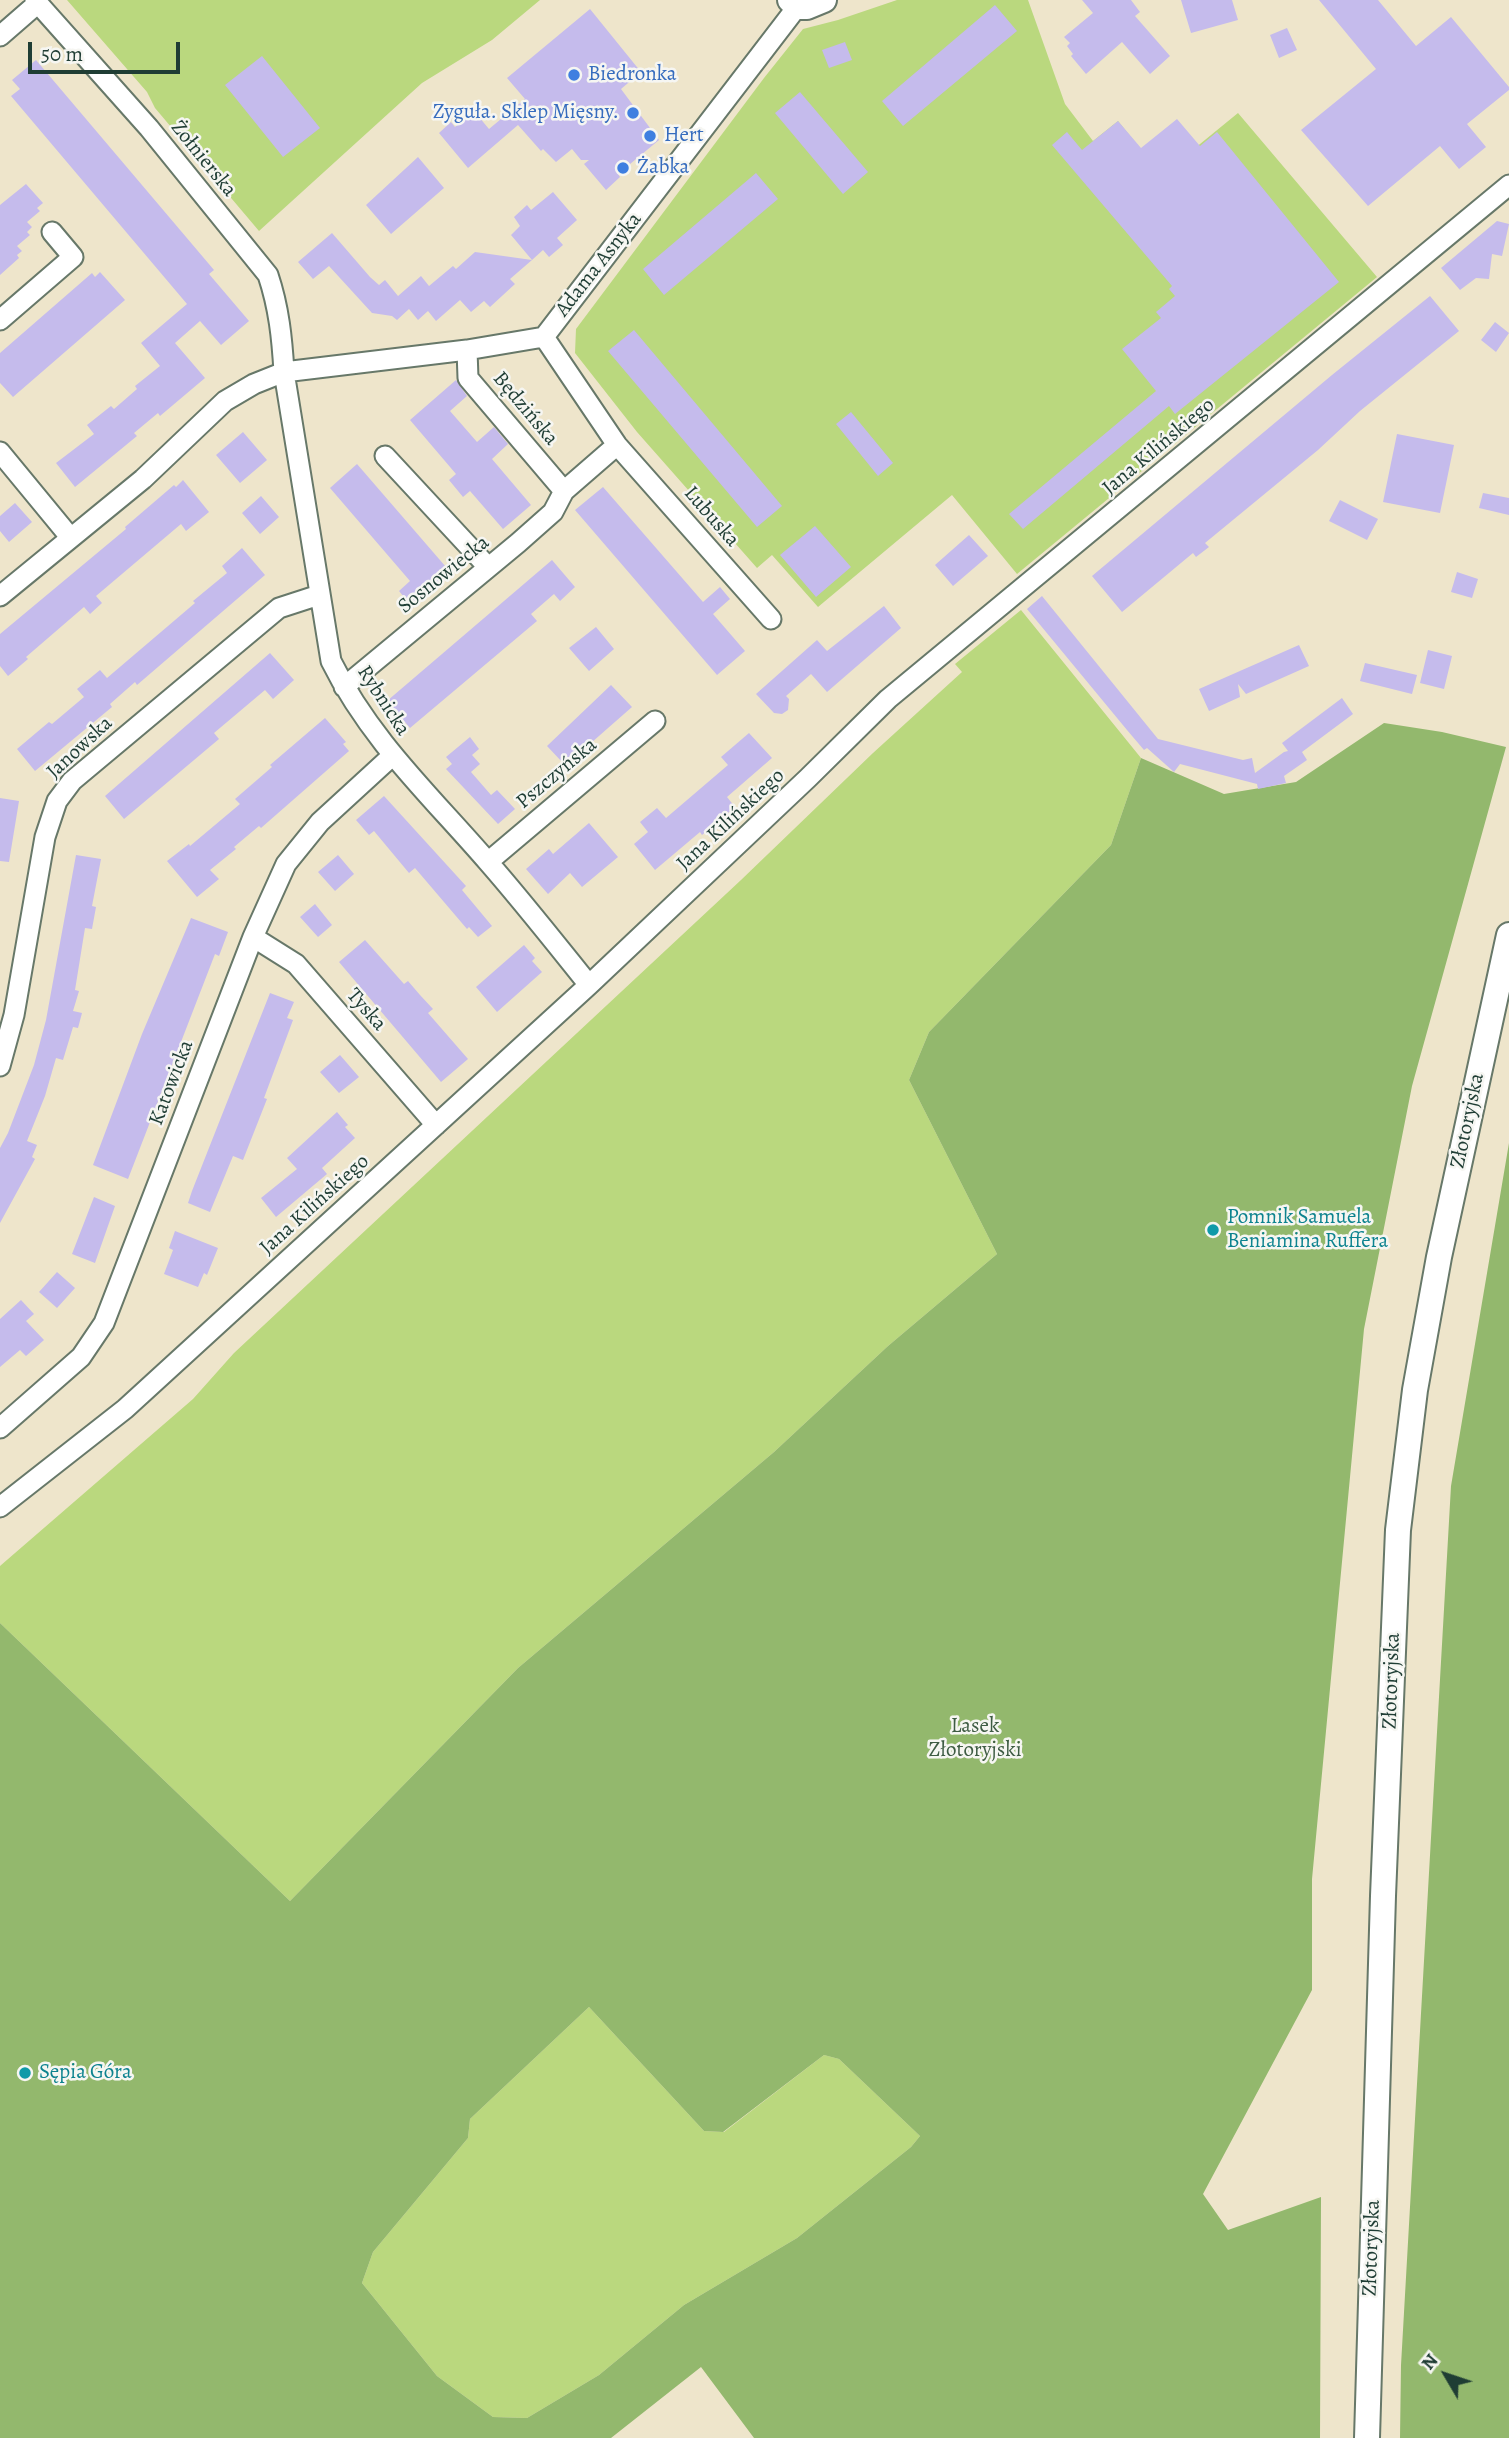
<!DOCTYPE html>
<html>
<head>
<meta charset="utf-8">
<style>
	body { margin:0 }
	#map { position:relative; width:1509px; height:2438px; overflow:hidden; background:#eee5cb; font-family:Alegreya,serif }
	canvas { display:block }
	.north { position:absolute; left:1411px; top:2340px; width:70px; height:70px; -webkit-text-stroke:5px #f6f6f2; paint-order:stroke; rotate:309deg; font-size:19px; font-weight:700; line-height:28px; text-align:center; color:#1f3d34 }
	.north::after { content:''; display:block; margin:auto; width:24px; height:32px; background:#1f3d34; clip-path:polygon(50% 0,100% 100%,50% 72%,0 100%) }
	.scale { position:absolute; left:28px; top:42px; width:152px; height:32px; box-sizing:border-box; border:4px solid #1f3d34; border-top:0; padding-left:9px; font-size:21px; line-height:24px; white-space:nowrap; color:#1f3d34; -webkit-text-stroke:5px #f6f6f2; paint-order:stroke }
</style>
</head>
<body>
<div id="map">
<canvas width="1509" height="2438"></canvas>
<div class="north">N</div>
<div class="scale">50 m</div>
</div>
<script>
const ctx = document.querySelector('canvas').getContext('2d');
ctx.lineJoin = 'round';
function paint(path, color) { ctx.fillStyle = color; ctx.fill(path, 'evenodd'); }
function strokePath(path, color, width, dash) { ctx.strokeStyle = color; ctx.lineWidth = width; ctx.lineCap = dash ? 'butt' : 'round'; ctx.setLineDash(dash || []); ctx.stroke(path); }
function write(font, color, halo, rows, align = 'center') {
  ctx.font = font + ' Alegreya,serif'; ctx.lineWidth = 5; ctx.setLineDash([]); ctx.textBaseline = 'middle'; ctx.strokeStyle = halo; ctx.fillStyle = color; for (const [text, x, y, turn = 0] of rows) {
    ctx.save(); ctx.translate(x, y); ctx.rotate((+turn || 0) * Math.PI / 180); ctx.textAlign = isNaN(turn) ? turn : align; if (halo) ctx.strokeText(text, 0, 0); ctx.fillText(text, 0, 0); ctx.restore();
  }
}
const green = new Path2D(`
	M67,0H540L492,40L422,83L259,231L155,108L147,92Z
	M897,0H1028L1065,104L1093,141L1118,121L1162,175L1238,113L1377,277L1017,574L952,495L818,607L772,555L757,568L637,432L575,353L576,329L764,78L803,29L838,20Z
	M1021,610L1141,758L1111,845L929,1032L909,1080L997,1254L888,1346L774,1452L518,1668L290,1901L0,1623V1566L193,1399L234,1353L741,880L873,753L962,672L955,664Z
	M589,2007L704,2131L724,2132L824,2055L839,2059L920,2136L911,2147L797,2238L684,2305L599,2375L527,2418L493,2417L437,2376L362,2283L373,2252L468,2138L470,2119Z`);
const forest = new Path2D(`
	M1384,723L1442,732L1506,747L1412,1086L1364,1329L1312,1879V1990L1203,2194L1228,2230L1321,2197L1320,2438H754L701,2367L611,2438H0V1623L290,1901L518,1668L774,1452L888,1346L997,1254L909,1080L929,1032L1111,845L1141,758L1224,794L1296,782ZM589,2007L704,2131L723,2132L824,2055L839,2059L920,2136L911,2147L797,2238L684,2305L599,2375L527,2418L493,2417L437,2376L362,2283L373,2252L468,2138L470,2119Z
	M1509,1143V2438H1400L1401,2365L1451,1486Z`);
const building = new Path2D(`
	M1082,0H1131L1140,12L1135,16L1170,56L1150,74L1122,42L1086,74L1071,56L1073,54L1067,46L1070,43L1064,37L1093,13Z
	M1181,0H1232L1238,20L1191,33Z
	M1319,0H1378L1416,46L1451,17L1509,87V90L1467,124L1486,147L1459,169L1440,146L1368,206L1301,130L1376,69Z
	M995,5L1017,31L903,126L882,101Z
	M590,9L641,72L621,89L659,140L618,174L620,177L606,190L584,164L589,160H581L572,149L556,162L543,149L541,151L518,125L468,168L439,133L451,122L455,127L474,111L489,129L525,99L507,78Z
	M1287,28L1297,50L1279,58L1270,35Z
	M845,42L852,60L829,68L822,50Z
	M262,56L320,128L283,157L225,85Z
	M36,60L214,270L209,274L249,321L221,345L200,321L175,343L205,378L160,416L158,413L134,433L137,436L75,487L56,463L94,434L87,425L111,406L114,409L137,389L135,386L160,366L141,343L187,304L11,96L20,89L12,80Z
	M800,92L868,172L843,194L775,113Z
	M1177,119L1200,146L1217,132L1339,282L1175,414L1169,406L1023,529L1009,514L1156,391L1122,349L1161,318L1156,312L1175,296L1169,289L1172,286L1052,145L1067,132L1082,150L1118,121L1141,148Z
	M418,157L444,188L391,234L366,205Z
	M756,173L778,199L664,295L643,269Z
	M26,184L43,203L37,208L40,211L27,222L32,227L27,232L30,235L17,246L22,251L17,255L19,258L0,275V205Z
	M553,192L577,220L557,238L563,245L549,257L543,250L532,260L511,235L520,226L514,217L527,205L531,210Z
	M1497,221L1509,224L1502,256L1492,254L1489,279L1476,278L1460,290L1441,268Z
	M332,233L370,277L379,285L385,280L398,296L421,276L429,286L453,266L456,269L475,252L532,260L510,279L515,284L490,307L484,301L471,312L460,300L436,321L428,311L418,320L409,309L397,320L392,316L372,313L329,266L313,279L298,262Z
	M100,272L125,300L13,397L0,383V353L92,273L95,277Z
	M1430,296L1459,331L1360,411L1318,450L1205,543L1209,547L1196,557L1193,553L1122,612L1092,576L1332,375Z
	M1495,322L1509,333L1496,352L1481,340Z
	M634,330L782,506L757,527L608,351Z
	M456,380L467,396L450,411L477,442L494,427L508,444L492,459L531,505L503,529L470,491L463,497L449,480L456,474L410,420Z
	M851,412L893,463L878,476L836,424Z
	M243,432L267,460L240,483L216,455Z
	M1397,434L1454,445L1440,513L1383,502Z
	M357,464L452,574L413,608L399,591L410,581L330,488Z
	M183,480L209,512L186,531L181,524L96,596L102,603L90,614L84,607L26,657L28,659L8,676L0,666V634L126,529L125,527L174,485L176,487Z
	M603,487L703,602L720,587L730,599L713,614L745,651L717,675L575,510Z
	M1483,493L1509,498V515L1479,508Z
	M261,496L279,517L260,534L242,513Z
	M1340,500L1378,519L1367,540L1329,521Z
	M15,503L32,522L9,542L0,531V516Z
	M815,526L851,567L816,597L780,555Z
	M969,535L988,556L953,586L935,565Z
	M242,548L265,575L137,685L135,682L110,704L112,707L35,771L17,749L49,722L52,724L84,697L77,689L100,670L107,678L195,603L193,601L227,573L222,566Z
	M552,560L575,587L560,601L554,594L531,614L537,621L410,728L387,701Z
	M1457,572L1478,579L1472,598L1451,592Z
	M1042,596L1158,739L1243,760L1252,758L1255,773L1284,752L1288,751L1282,743L1342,698L1353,714L1302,752L1307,760L1284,776L1286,783L1258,789L1257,784L1180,764L1174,772L1147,748L1144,750L1127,730L1027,609Z
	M884,606L901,628L827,692L811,674L786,696L789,699L788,710L782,714L774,713L756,694L817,640L827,651Z
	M596,627L614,649L589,671L569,648Z
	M1299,645L1309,666L1246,694L1238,684L1240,697L1209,711L1199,689Z
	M1428,650L1452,656L1444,689L1420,683Z
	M270,653L294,680L273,699L265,690L214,733L219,739L124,819L105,796Z
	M1365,663L1417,675L1412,694L1360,681Z
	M611,685L632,707L575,757L572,754L563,763L547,746Z
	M325,718L346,742L343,744L349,751L261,828L259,826L234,847L236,849L210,870L219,879L197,897L167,861L189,844L190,846L240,804L235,799L272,767L270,765Z
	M749,733L772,758L727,797L735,807L702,835L700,832L655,870L634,844L648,832L640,822L657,808L666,818L728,765L721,757Z
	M470,737L479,749L472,755L480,764L471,772L491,795L497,790L515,809L498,824L446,769L452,764L446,757Z
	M384,796L466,886L462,890L492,926L478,937L469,927L467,929L415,868L409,873L374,831L369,835L356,820Z
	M0,798L19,801L9,862L0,861Z
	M589,823L618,857L582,887L570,873L548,894L526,869L549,849L553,854Z
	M76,855L101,859L92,906L96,907L92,929L85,928L75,990L79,991L73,1011L82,1013L78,1028L73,1027L63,1060L56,1058L45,1096L27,1141L37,1145L32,1157L35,1159L0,1223V1148L8,1133L34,1065L46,1020Z
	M338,855L354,874L335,891L318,872Z
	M315,904L332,925L318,937L300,917Z
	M191,918L228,932L219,956L215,954L128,1179L93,1165L142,1034Z
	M365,940L404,984L408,981L420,995L433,1009L428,1013L468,1059L441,1082L339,962Z
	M524,945L535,958L532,961L542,972L497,1012L476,987Z
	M270,993L294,1002L287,1018L293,1020L264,1098L267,1099L243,1160L233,1156L210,1212L188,1203L192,1191Z
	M340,1055L359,1077L339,1093L320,1072Z
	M337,1112L348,1125L345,1127L355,1138L322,1168L327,1174L276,1217L261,1198L297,1169L287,1158Z
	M94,1197L115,1206L95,1263L72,1254Z
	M175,1231L218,1248L207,1275L204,1273L198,1287L164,1274L173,1250L169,1248Z
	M57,1272L75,1288L57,1308L39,1292Z
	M21,1300L34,1314L26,1321L44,1340L26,1356L20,1350L0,1367V1319Z`);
const minor = new Path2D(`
	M35,0L149,128L268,275C279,308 282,338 284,372L331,661C370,740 431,796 488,862C523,902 556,944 589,985
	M0,36L38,3
	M0,320L73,257L52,232
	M544,337L617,445L771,619
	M467,350L468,378L564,491
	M0,452L70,537
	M385,456L488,567
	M0,596L143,479L225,401L254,384L284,372L467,350L544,337L797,7
	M344,687L518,543L553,512L564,491L617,445
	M488,862L655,721
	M253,937L296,964L436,1125
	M0,1066L14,1015L45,837L57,801L72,781L279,608L319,595
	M0,1428L81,1357L104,1323L253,937L286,864L320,822L392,756
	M0,1507L125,1409L589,985L808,778L888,699L1509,185`);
const tertiary = new Path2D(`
	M790,0L797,7H807L824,0
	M1367,2438L1383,1896L1398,1530L1415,1390L1439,1257L1509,935`);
const markers = [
	[574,75,7,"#3f7fe0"],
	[633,113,7,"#3f7fe0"],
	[650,136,7,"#3f7fe0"],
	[623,168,7,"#3f7fe0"],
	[1213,1230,7,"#0f9aa8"],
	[25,2073,7,"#0f9aa8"]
];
const shopNames = [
	["Biedronka",588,75],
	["Zyguła. Sklep Mięsny.",619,113,"right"],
	["Hert",664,136],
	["Żabka",637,168]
];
const streetNames = [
	["Żołnierska",203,159,51],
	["Adama Asnyka",599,265,-52],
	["Będzińska",525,409,50],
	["Jana Kilińskiego",1159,447,-40],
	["Lubuska",711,517,49],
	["Sosnowiecka",444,575,-39],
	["Rybnicka",383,701,57],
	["Janowska",80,748,-43],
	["Pszczyńska",557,774,-40],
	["Jana Kilińskiego",731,820,-43],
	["Tyska",366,1010,49],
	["Katowicka",172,1083,-69],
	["Złotoryjska",1468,1121,-78],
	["Jana Kilińskiego",315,1205,-42],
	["Złotoryjska",1392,1681,-88],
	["Złotoryjska",1372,2248,-88]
];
const cultureNames = [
	["Pomnik Samuela",1227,1218],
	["Beniamina Ruffera",1227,1242],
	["Sępia Góra",39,2073]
];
const parkNames = [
	["Lasek",975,1727],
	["Złotoryjski",975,1751]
];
paint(green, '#bad87e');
paint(forest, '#93b86d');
paint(building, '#c5bbec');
strokePath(minor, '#677869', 23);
strokePath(tertiary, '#677869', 28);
strokePath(minor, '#fff', 19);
strokePath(tertiary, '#fff', 24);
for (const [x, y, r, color] of markers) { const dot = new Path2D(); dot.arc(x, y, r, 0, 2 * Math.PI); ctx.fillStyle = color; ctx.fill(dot); strokePath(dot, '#f6f6f2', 2.5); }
write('21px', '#366cbe', '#f6f6f2', shopNames, 'left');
write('21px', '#1f3d34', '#f6f6f2', streetNames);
write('21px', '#0d838f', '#f6f6f2', cultureNames, 'left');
write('21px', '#3e5c43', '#f6f6f2', parkNames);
</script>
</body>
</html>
